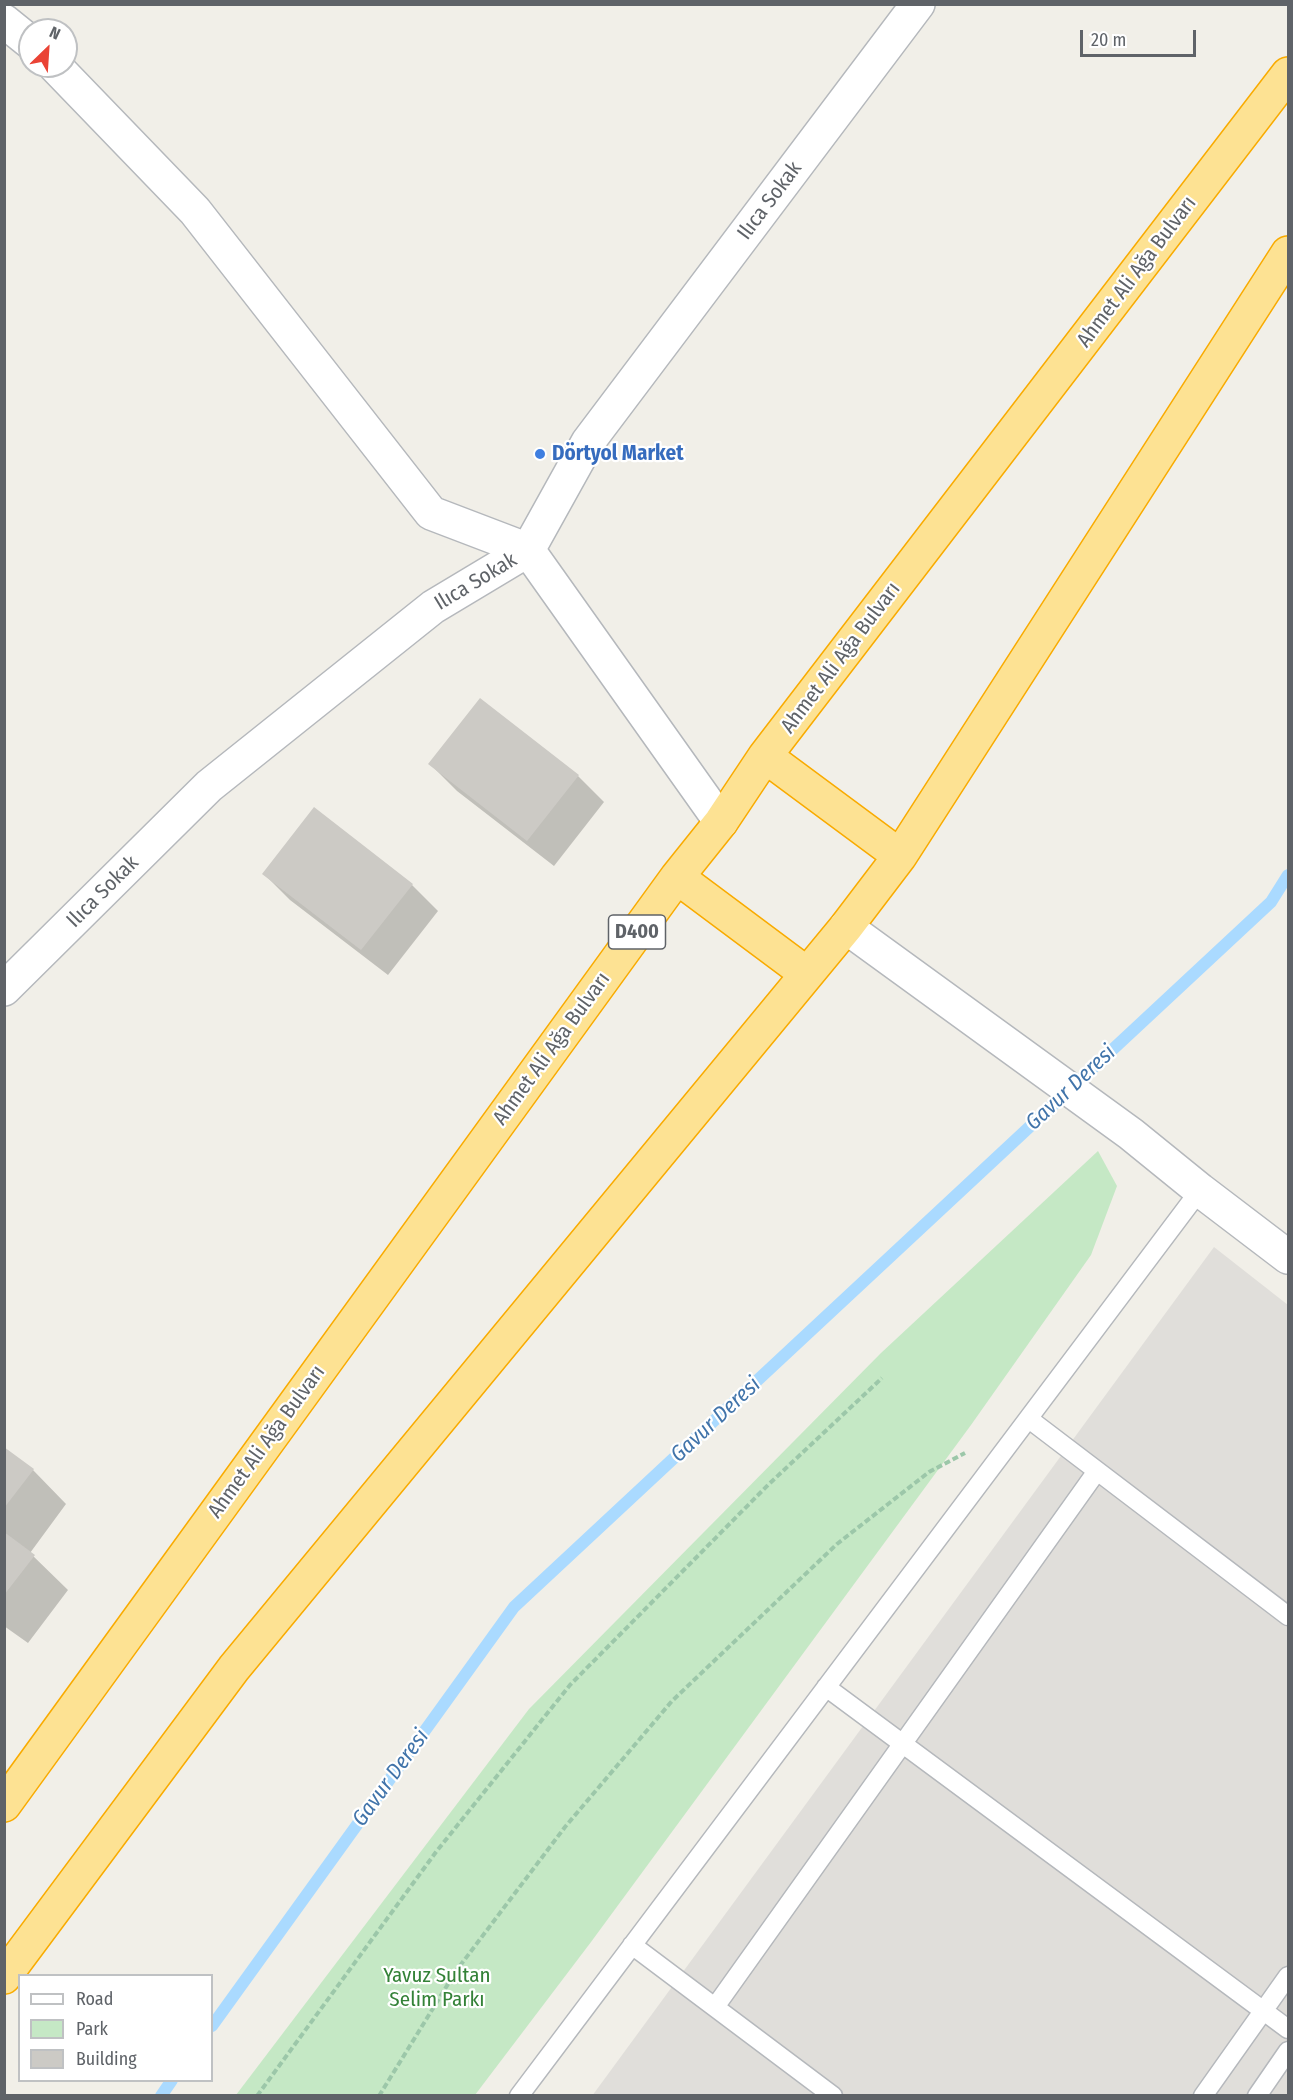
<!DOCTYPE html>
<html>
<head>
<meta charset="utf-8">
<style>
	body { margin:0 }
	#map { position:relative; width:1293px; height:2100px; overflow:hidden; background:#f1efe8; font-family:"Fira Sans Condensed",sans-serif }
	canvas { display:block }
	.frame { position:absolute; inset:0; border:6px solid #5f6368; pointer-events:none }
	.legend { position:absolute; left:18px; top:1974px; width:195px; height:108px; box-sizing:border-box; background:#fff; border:2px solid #bfc1c3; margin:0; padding:8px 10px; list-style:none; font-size:18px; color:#5f6368 }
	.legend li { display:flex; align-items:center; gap:12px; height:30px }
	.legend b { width:30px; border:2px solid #bfc1c3 }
	.north { position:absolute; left:18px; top:18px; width:60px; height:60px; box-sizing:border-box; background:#fff; border:2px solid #bfc1c3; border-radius:50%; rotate:25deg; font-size:16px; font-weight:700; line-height:24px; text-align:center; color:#5f6368 }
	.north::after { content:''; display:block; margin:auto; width:21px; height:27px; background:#ea4335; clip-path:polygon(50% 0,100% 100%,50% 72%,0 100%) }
	.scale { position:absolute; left:1080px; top:30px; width:116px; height:27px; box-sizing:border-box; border:3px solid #5f6368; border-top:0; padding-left:8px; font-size:18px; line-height:21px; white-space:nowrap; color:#5f6368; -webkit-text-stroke:4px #fff; paint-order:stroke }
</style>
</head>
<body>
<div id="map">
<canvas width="1293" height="2100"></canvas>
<div class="frame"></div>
<ul class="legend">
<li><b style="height:8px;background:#fff"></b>Road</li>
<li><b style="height:16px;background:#c5e8c5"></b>Park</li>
<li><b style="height:16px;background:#cccac5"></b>Building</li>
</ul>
<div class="north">N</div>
<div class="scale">20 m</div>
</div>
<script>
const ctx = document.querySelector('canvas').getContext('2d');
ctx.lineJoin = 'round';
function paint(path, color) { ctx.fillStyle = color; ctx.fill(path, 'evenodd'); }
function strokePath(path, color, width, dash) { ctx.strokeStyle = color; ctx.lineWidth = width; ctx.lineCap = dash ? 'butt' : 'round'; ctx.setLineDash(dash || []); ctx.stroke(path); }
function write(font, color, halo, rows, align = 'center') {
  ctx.font = font + ' "Fira Sans Condensed",sans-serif'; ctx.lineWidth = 4.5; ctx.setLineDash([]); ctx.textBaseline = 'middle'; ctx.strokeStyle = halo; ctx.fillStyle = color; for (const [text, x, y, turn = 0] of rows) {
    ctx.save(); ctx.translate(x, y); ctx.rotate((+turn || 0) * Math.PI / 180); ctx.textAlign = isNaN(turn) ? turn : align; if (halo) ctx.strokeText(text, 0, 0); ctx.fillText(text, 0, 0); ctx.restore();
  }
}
const industrial = new Path2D(`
	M1214,1247L1288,1305V2095L592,2096Z`);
const green = new Path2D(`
	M1098,1151L1117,1186L1091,1255L971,1425L591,1942L475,2095H236L529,1709L881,1353Z`);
const shadow = new Path2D(`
	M430,764L578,776L604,802L554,866L457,791Z
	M264,874L412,885L438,911L388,975L290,900Z
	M4,1449L33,1470L66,1504L30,1553L68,1590L28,1643L4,1626Z`);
const stream = new Path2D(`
	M212,2026L514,1607L1271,902L1288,875
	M161,2096L172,2080`);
const building = new Path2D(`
	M480,698L579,775L527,841L428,764Z
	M314,807L413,884L361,950L262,874Z
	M4,1447L34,1469L4,1508Z
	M4,1532L35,1555L4,1595Z`);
const path = new Path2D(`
	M257,2096L436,1852L570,1685L768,1485L882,1378
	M379,2096L456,1971L565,1827L672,1701L837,1544L929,1472L965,1453`);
const lane = new Path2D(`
	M1029,1419L1288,1616
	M826,1687L1288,2029
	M632,1945L833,2096
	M715,2007L1097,1471
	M519,2096L1200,1190
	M1203,2096L1288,1976
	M1257,2096L1288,2051`);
const street = new Path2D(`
	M4,21L30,42
	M55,66L195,211L431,513L528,550L721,822
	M846,927L1131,1134L1200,1190L1288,1257
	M4,989L209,786L433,607L528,550L588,442L918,4`);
const highway = new Path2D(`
	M765,756L900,856
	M677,877L807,974
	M4,1805L677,877L721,822L765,756L1288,74
	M4,1977L234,1668L846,927L900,856L1288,253`);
const markers = [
	[540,454,6,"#3f7fe0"]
];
const shields = [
	[637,932,57]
];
const shieldNames = [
	["D400",637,932]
];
const streetNames = [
	["Ilıca Sokak",770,201,-53],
	["Ahmet Ali Ağa Bulvarı",1137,272,-53],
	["Ilıca Sokak",476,582,-31],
	["Ahmet Ali Ağa Bulvarı",841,658,-53],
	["Ilıca Sokak",103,892,-45],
	["Ahmet Ali Ağa Bulvarı",552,1049,-54],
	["Ahmet Ali Ağa Bulvarı",267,1442,-54]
];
const shopNames = [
	["Dörtyol Market",552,454]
];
const parkNames = [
	["Yavuz Sultan",437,1976],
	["Selim Parkı",437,2000]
];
const waterNames = [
	["Gavur Deresi",1071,1088,-43],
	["Gavur Deresi",716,1420,-43],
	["Gavur Deresi",391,1778,-54]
];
paint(industrial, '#e0deda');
paint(green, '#c5e8c5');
paint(shadow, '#0003');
strokePath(stream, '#aadaff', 12);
paint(building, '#cccac5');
strokePath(lane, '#b5b8bc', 21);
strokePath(street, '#b5b8bc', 36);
strokePath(highway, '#f9ab00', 36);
strokePath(path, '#9cc7a9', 4, [6, 3]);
strokePath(lane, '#fff', 18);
strokePath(street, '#fff', 33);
strokePath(highway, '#fde293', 33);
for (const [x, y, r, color] of markers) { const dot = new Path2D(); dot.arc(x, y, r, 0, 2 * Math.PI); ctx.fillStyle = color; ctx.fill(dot); strokePath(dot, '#fff', 2); }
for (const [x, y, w] of shields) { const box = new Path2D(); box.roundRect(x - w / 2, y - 17, w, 34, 4.5); ctx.fillStyle = '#fff'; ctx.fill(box); strokePath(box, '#5f6368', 1.5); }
write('bold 20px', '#5f6368', null, shieldNames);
write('21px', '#5f6368', '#fff', streetNames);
write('bold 21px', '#366cbe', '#fff', shopNames, 'left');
write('21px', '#348238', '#fff', parkNames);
write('italic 22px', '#4174aa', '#fff', waterNames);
</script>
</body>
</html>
